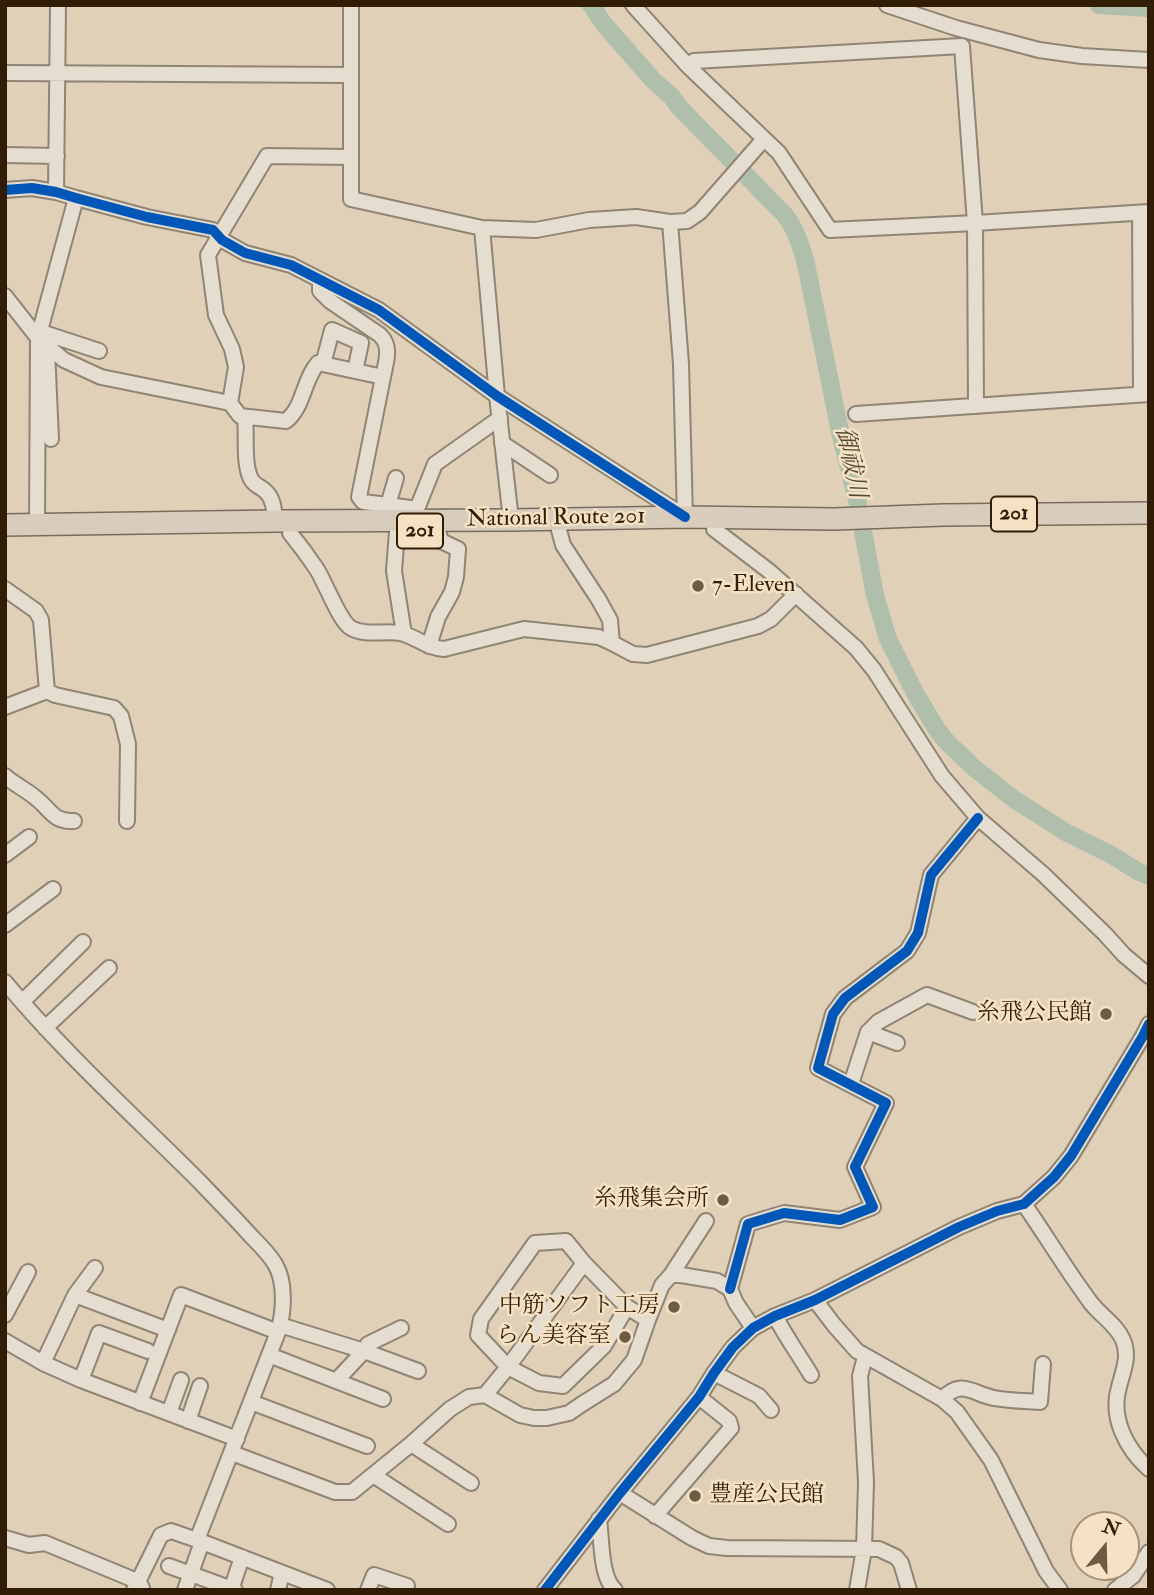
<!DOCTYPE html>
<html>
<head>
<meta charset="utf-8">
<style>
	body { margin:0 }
	#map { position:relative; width:1154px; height:1595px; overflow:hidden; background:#dfd0b7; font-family:"IM FELL Double Pica",serif }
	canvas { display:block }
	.frame { position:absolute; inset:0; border:7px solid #311c05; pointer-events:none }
	.north { position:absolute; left:1070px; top:1511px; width:70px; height:70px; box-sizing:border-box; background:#f5e2c5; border:2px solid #a79378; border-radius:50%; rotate:19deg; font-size:19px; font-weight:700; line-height:28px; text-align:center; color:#311c05 }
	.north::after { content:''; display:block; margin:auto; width:24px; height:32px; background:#6e5b43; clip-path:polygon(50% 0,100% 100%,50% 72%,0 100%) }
</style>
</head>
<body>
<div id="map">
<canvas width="1154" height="1595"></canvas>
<div class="frame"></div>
<div class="north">N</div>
</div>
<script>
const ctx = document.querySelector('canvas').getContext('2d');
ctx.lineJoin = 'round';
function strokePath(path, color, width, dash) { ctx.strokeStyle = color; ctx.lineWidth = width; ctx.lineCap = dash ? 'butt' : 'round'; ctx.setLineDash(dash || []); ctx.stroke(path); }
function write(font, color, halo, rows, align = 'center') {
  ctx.font = font + ' "IM FELL Double Pica","Noto Serif JP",serif'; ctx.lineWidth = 5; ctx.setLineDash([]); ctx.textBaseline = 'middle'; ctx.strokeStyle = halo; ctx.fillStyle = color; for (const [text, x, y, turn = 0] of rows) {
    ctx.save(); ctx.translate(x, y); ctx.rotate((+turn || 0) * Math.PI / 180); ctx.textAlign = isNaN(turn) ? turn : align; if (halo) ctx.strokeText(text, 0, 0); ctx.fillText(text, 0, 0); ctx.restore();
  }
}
const river = new Path2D(`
	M591,5L594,6V9L603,23L652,79L672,97L679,107L784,214C796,229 801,246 806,264L841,436L857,500L875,595L888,639L915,693L936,728L946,741L973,767L1015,800L1067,833L1110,854L1137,871L1149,876
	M1099,5L1149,8`);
const minor = new Path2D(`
	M351,5V199L482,228L536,230L589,220L636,217L670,222L687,221L700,212L764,139
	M633,5L688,66L779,153L830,230L975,223L1149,212
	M887,5L956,28L1039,50L1082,56L1149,60
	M688,66L694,61L962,46L975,223L976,406
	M5,73L351,75
	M5,155L57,156
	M5,190L32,188L56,192L76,198L147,217L213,230L222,240L245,253L291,265L379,310L497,396L684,516
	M56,192L58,5
	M1140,213L1141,394
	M670,222L681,364L685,517
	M482,228L497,396L511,520
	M320,280V291L330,301L380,335C392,347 386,361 383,377
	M5,296L38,338L64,360L101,377L230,403L240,416L286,421C304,407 303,380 318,363L383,377L359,497L363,502L388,505
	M41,332L99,351
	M47,350L51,439
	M323,364L332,330L361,343L355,371
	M230,403L236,367L232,349L216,315L208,255L267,156L351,157
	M856,414L1149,394
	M245,417C247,436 243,463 251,479C254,485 259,486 264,490C274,498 274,510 275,521
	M502,443L550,475
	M396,478L388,505L417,509
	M418,521L417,509L435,464L500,418
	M37,525L38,338L76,198
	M714,529L769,571L856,648L874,670L942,776L978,818L1043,874L1105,934L1124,955L1149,976
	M559,530L563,545L599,600L610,620L612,643L633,654L647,655L758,626L771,619L796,594
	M397,532L394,571L404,634
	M290,533C299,544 308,556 316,568C325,581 339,621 351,628C367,637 387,629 404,634C419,639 428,648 444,649L524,629L599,637L612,643
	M5,589L36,611L41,620L47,691L55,695L114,708L121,716L128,744L127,821
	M429,646L438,617L452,592L456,577L458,549L441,541L438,531
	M5,707L47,691
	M5,776C15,785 27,790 37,799C51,810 53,822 74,821
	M5,855L29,837
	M5,925L53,889
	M5,982C64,1053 134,1116 199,1181C216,1199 234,1217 251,1236C259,1244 269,1254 275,1264C286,1282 284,1312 278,1332L197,1540
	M22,1002L83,942
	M45,1028L109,968
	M868,1032L897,1043
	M851,1084L868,1032L878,1022L927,995L973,1012
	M1024,1204C1047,1237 1067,1271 1091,1303C1101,1316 1116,1324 1123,1340C1130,1356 1123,1371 1119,1387C1110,1417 1126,1449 1149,1469
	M584,1263L508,1367L539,1383L563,1386L604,1346L627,1307
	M671,1275L706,1221
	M730,1289L748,1224L784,1213L840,1220L873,1207L855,1167L886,1103L818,1068L833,1014L845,998L907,951L918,933L931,875L978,818
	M75,1295L168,1330
	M815,1300L834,1325L857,1351L942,1399L957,1412L991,1460L1046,1571L1060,1590
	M5,1315L28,1272
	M775,1316C786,1337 799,1355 811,1375
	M280,1325L364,1351L418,1371
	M5,1341L43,1363L81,1380L237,1439
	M269,1355L383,1399
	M43,1363L75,1295L95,1268
	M714,1373L759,1396L771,1410
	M81,1380L99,1333L148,1351
	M336,1381L364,1351L368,1344L401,1328
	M485,1395L508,1367L478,1335L481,1319L535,1243L566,1241L584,1263L627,1307L648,1320
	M942,1399C962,1379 971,1393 994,1398C1009,1401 1025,1401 1040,1402L1043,1364
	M251,1402L367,1446
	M140,1403L181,1295L278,1332
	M169,1413L181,1380
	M188,1421L200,1386
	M411,1444L471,1483
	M232,1453L335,1492H352L411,1444L450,1409L469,1397L485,1395L520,1415L534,1418H547L569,1413L582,1404L614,1384L634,1360L648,1320L662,1285L671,1275H681L717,1281L730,1289L736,1303L753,1328
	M373,1475L448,1524
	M620,1493L692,1538L709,1546L727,1548L879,1549L896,1557L901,1563L909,1590
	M655,1516L731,1428L729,1421L699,1397
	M599,1519C602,1539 600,1577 615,1590
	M5,1538L29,1545L45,1543L120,1574L139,1582L142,1588
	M169,1566L235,1590
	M134,1590L161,1535L171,1531L197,1540L327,1590
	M185,1590L202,1542
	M231,1590L242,1557
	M278,1590L282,1573
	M368,1590L374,1575L407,1586
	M545,1590L620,1493L699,1397L714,1373L733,1347L753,1328L775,1316L815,1300L959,1227L997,1211L1024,1204L1054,1177L1071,1156L1143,1036L1149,1024
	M857,1590L864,1549L866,1482L860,1376L865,1357
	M1115,1590L1133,1576L1149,1552`);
const highway = new Path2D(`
	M5,525L275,521L511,520L685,517L834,519L943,515L1149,513`);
const cycleway = new Path2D(`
	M5,190L32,188L56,192L76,198L147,217L213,230L222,240L245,253L291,265L379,310L497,396L685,517
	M730,1289L748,1224L784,1213L840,1220L873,1207L855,1167L886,1103L818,1068L833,1014L845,998L907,951L918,933L931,875L978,818
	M545,1590L620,1493L699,1397L714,1373L733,1347L753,1328L775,1316L815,1300L959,1227L997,1211L1024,1204L1054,1177L1071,1156L1143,1036L1149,1024`);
const markers = [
	[698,586,7,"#6e5b43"],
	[1106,1014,7,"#6e5b43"],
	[723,1200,7,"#6e5b43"],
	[674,1307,7,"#6e5b43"],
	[625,1337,7,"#6e5b43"],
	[695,1496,7,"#6e5b43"]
];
const shields = [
	[1014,514,46],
	[420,531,46]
];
const shieldNames = [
	["201",1014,514],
	["201",420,531]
];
const streetNames = [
	["National Route 201",556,519,-1]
];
const poiNames = [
	["7-Eleven",712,586,"left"],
	["糸飛公民館",1092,1014],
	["糸飛集会所",709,1200],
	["中筋ソフト工房",660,1307],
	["らん美容室",611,1337],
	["豊産公民館",709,1496,"left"]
];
const waterNames = [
	["御祓川",849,463,78]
];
strokePath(river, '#afbfac', 18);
strokePath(minor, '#908574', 18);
strokePath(highway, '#786c5d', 24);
strokePath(minor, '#e4ddd0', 14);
strokePath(highway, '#d8cdbc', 21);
strokePath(cycleway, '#0057b8', 10);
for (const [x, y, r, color] of markers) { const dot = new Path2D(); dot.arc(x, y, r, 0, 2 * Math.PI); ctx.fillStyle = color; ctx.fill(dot); strokePath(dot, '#f5e2c5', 2.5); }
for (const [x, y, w] of shields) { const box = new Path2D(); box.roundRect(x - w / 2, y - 17.5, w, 35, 5); ctx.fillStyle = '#f5e2c5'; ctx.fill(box); strokePath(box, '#311c05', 2); }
write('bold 21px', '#311c05', null, shieldNames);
write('23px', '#311c05', '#f5e2c5', streetNames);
write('23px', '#311c05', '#f5e2c5', poiNames, 'right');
write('italic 24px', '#504b36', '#f5e2c5', waterNames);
</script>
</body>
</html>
